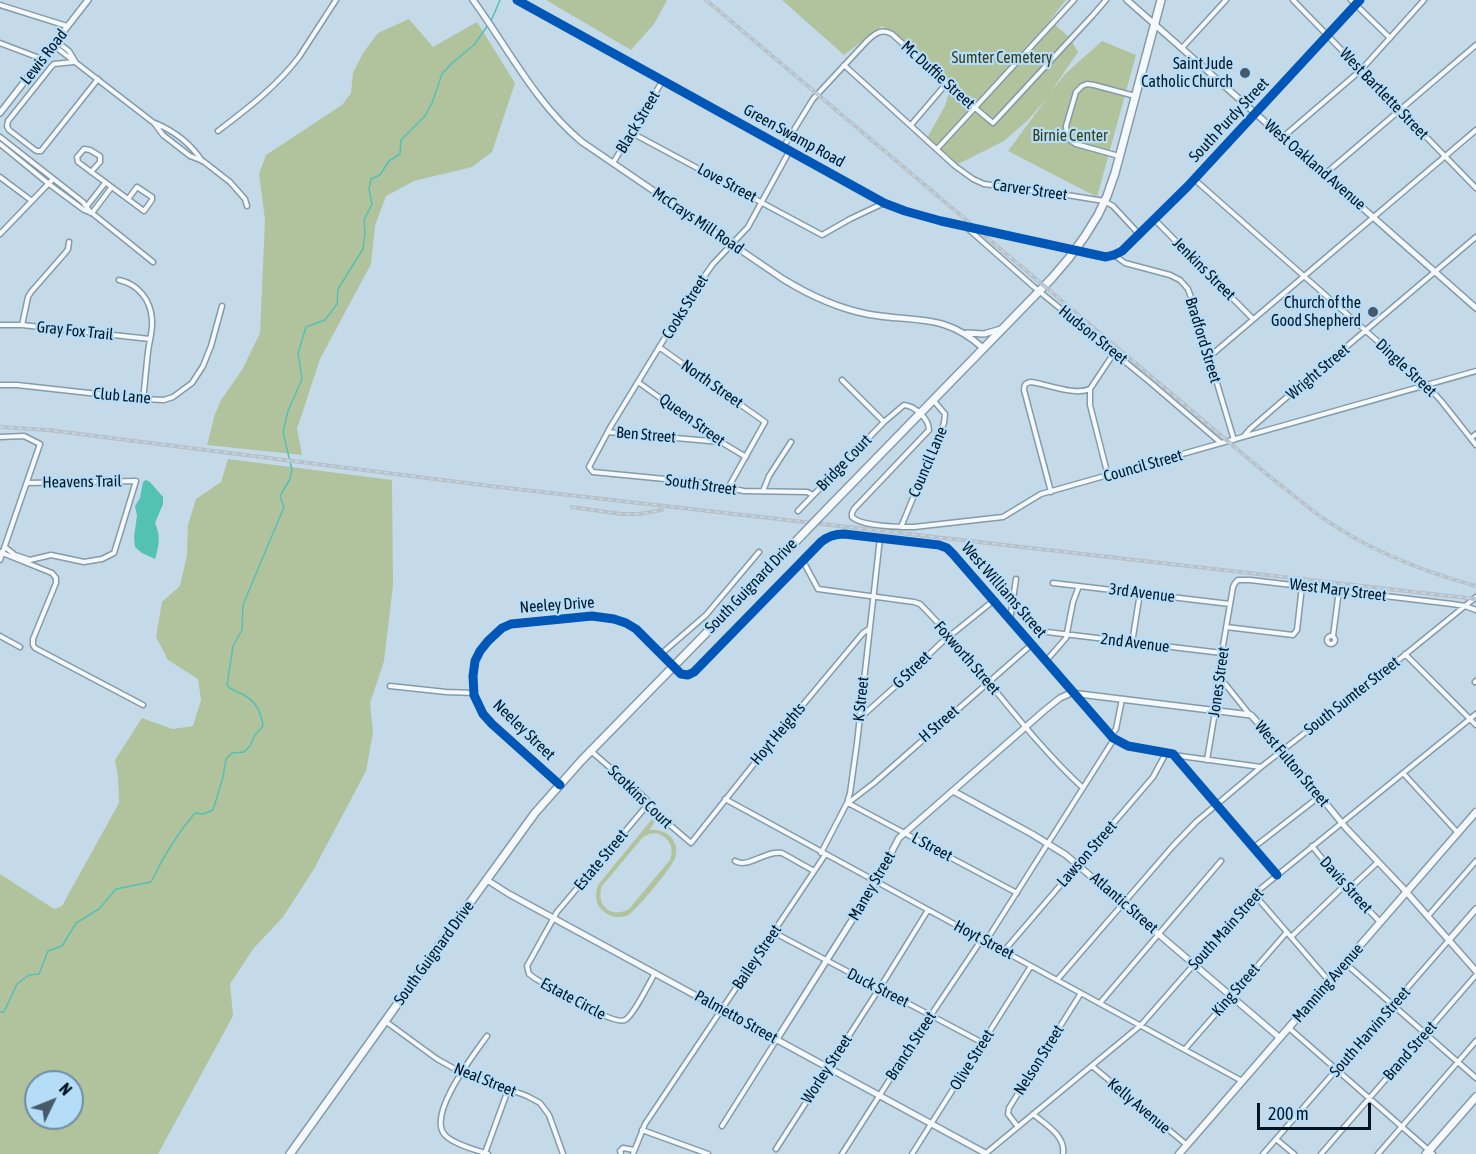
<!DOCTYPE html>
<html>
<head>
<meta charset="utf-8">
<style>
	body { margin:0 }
	#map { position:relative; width:1476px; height:1154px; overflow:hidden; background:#c5dae9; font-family:"Asap Condensed",sans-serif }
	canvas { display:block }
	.north { position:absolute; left:24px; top:1070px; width:60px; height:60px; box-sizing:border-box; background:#b6ddf8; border:2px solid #6d8da4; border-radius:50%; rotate:47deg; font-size:16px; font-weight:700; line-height:24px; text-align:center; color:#001626 }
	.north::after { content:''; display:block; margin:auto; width:21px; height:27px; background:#455b6a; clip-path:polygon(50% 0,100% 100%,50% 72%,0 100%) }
	.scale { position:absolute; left:1257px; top:1103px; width:114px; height:27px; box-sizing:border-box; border:3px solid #001626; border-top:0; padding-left:8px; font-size:18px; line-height:21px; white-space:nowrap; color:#001626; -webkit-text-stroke:4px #b6ddf8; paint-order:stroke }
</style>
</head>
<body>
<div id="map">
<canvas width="1476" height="1154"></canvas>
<div class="north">N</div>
<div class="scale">200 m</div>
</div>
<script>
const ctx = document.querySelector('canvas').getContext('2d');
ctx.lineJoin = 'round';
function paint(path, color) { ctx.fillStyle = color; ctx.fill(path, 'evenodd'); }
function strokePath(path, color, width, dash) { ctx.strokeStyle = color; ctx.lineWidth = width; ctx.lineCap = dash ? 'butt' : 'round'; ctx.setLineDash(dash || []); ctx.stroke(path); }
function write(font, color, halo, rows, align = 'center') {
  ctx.font = font + ' "Asap Condensed",sans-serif'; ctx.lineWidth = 4.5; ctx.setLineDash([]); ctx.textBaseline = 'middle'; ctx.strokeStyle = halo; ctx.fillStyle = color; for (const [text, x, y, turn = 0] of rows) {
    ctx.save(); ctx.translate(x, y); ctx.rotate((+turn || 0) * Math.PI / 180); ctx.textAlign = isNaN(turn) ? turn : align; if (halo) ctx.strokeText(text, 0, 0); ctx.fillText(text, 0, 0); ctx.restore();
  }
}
const green = new Path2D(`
	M546,0H667L654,24L631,50Z
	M782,0H1066L1050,20L1070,38L1078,52L1050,93L1065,74L1102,41L1136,55L1097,197L1008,151L1047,98L1028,120L1004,141L958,164L927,138L945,106L951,85L905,43L882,26L844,55Z
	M409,19L433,47L477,22L515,83L492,152L472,167L414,181L386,196L375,226L371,264L320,359L297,429L302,455L207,445L215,414L221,400L242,370L260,333L265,220L259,174L266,155L342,105L351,93L353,73L363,53L378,33Z
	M228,459L392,480L393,585L384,661L370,703L373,733L366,771L314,869L283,917L253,949L230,984L233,1016L158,1154H0V874L54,909L62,906L119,803L118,777L115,760L142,718L173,729L193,726L201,700L198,679L168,660L156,637L162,602L180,586L187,555L188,525L196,499L221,482ZM36,1082H72V1118H36Z
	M652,819L655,822L649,830C665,828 681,840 675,858C673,866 636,911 628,915C619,919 609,917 602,910C595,903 595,894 598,885ZM656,833C669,837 675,847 670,860L629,909C612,919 595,906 602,886L643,837L649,834Z`);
const water = new Path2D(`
	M146,480L150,482L163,497V504L155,523C161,536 159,546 155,559L142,553L135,547L134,537L137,516L135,506L140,498L143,482Z`);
const stream = new Path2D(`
	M491,21L500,0
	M0,1012H4L17,984L29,975L39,974L48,951L62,946L76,923L99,909L116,889L151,882C163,857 177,834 195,813L203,814L213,810L223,777L226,759L232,753L244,752L250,746L255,735L263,726C261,714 258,704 247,697C239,691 234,693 227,685L233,646L242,630L243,605L284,507L280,496L290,479L292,470L283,432L288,411L302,379L298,353L306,327L325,320L337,304L338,289L363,249L365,232L364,220L372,204L369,189L371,179L380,175L389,161L400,154L401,140L425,116L432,103L442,74L451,64L474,45L488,25`);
const minor = new Path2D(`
	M517,0L884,203L905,211L941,221L1075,250
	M1293,0L1476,188
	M1351,0L1390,38
	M0,5L67,26
	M56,41L69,51L75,61
	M0,43L42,59
	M53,45L154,123L163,135L190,156L203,161L230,182L245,199L247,206
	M1182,48L1226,0
	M74,62L54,64L51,67L8,121L7,126L9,130L35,150L37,151H41L98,79
	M844,65L955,166L973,179L984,184L1067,195L1104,201L1113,206L1139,234
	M155,123C174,131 191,144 202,161
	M911,125L946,84
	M218,131C247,109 277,86 299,57L336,0
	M632,133L822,235L850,219L884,203
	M0,137L83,202L91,213
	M1283,137L1361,70L1424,0
	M0,144L49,184L84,210L92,213L153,262
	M784,146L813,99L866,42C874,34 881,28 892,34C925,64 958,94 993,123L1093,15L1106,0
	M937,149L1074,0
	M790,150L748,227L713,264L691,295L611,426L589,467L593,472L696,482L744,491L807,492L813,495
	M1119,156L1076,144L1070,140L1067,135L1066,126L1076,92L1082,86L1087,84L1094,85L1135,96
	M613,163L663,80
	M91,172L100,162V156L90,150L84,149L77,157L78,162L144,211L152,200V197L137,187L128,199
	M1325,174L1476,45
	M0,177L32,201
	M1194,179L1426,384L1442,402L1476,445
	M87,206L105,183
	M92,213L111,188
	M1154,219L1253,319
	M966,227L1034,287L1151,383L1221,443
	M0,234L53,179
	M1114,255L1125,263L1170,275L1180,280L1188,289L1193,303L1234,440
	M119,280C138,284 151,300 152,320C153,330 149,342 148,352C146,368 145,384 143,399
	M0,325H22L150,339
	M22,325L28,297L31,292L66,252L68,249L69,242
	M659,347L765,422L728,488
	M1209,357L1476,130
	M842,380L884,422
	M638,382L721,442L746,457
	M0,385H17L143,399L164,400L173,397L192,383L203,366L211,346L222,306
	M608,432L721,442
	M0,437L24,436L40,444L0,560
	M1243,437L1250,429L1280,403L1476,237
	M1471,438L1476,434
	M1108,476L1090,405V389L1114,353
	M763,491L769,476L791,442
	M1051,492L1024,390C1024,385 1025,383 1031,382C1047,384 1075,396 1090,389
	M798,511L884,422L904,405C915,406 929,419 929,430L854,509L852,513V517C863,527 899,527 914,527L1003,517L1041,494L1476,371
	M901,527L944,423L945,414L934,401
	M5,547L15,555L30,560L51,555L84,562L102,559L114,553L136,481L27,483
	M0,552L52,573L56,578V583L33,639V645L35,648L143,705
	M803,561L818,589L914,602L920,604C978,662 1023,733 1083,788
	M1053,583L1230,604
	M1010,620L1016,579
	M1226,627L1293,635L1297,630L1302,586
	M1047,632L1222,653
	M1327 640a4 4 0 1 1 8 0a4 4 0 1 1-8 0Z
	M0,636L20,647
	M1333,636L1339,590
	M1132,643L1140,593
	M661,654L706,615L759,552
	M1405,654L1476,725
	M1046,661L1066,638L1073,602L1079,586
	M1218,675L1250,715
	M1475,682L1476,681
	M390,686L446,692L474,693
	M860,718L898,684L941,643L993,601
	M1111,736L1116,729L1122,699
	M591,751L645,798L663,819L691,843L761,755L863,633L869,629
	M1173,755L1261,767
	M1207,760L1214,718L1218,675L1233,587L1235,583L1238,580H1250L1452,604L1465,606L1476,610
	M1403,773L1458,833
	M559,784L492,724L483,714L474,695L473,676L475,661L480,651L488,641L502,628L511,624L592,616L614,619L626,623L636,629L681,674L688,675L694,672L821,542C828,536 835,534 844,534L939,545L947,548L953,554L1113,738L1128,746L1173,754L1277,875
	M725,799L1242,1081
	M649,803L557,912L527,966L529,974L536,979C550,987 614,1026 625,1020C634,1015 649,983 655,973
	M848,803L874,783L1031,645
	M848,803L1017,893
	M1312,846L1338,878L1380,922
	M1253,848L1320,796
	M821,853L847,803L850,793L857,743L880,538
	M735,861C748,869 765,850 782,853L814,871
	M1349,889L1378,862
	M1254,894L1329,981
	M1428,916L1476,861
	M773,932L983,1043
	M1291,937L1345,885
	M986,941L1114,739
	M1004,951L1153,777L1166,753
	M1345,963L1476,1078
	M1057,980L1172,847L1196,822L1261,767L1396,662L1476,597
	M1100,1003L1221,861
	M385,1021L437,1059L455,1069L527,1096L540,1103L549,1115L563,1154
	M1289,1028L1433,1154
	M487,1036C475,1053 426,1115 445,1135C453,1144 476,1150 488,1154
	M1185,1049L1287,932
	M1092,1066L1187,1145
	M1033,1114C1045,1124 1066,1136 1063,1154
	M722,1126L777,1039
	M1018,1127L1008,1114L1009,1108L1081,993
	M642,1130L708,1154
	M1276,1139L1294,1154
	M776,1149L886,978L928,910
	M485,1153L508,1090
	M621,1154L620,1151L623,1148L634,1150
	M633,1154L645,1124L825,855
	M842,1154L931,1015L982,939
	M912,1154L1031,966
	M985,1154L1141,1025L1259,890L1476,714
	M1263,1154L1449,940
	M1321,1154L1476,975
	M1378,1154L1476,1041`);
const tertiary = new Path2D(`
	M473,0C508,48 536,104 582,142L783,279C809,295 837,308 867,314C915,323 943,312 983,348
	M1127,0L1476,308
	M0,113L88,0
	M1075,250C1092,255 1106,260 1122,251L1187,187L1360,0
	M967,333L984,334L1001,329
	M953,791L1032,834L1066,855L1280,1038
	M487,880L509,894L985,1153
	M1449,940L1476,909
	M777,1039L871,890L899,838L1045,710L1060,698L1071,693L1251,715L1282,750L1346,828L1402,887L1476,971`);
const secondary = new Path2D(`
	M1179,1154L1476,812`);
const primary = new Path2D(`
	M1426,1154L1476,1097`);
const trunk = new Path2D(`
	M827,509L1052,278L1069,258L1085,236L1098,215L1107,196L1115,173L1161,0
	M290,1154L464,911L535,813L581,761L801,536`);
const rail = new Path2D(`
	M706,0L1269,476C1286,489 1302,503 1320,516C1366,549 1421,571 1476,586
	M0,427L48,430L490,486L1476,599
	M572,507L621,514H639L662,510`);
const trunkBridge = new Path2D(`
	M801,536L827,509`);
const cycleway = new Path2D(`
	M517,0L884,203L905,211L941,221L1106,257L1114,255L1122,251L1187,187L1360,0
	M560,785L492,724L483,714L474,695L473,676L475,661L480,651L488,641L502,628L511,624L592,616L614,619L626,623L636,629L681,674L688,675L694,672L821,542C828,536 835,534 844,534L939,545L947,548L953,554L1113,738L1128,746L1173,754L1277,875`);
const markers = [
	[1245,73,6,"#455b6a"],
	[1373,312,6,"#455b6a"]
];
const streetNames = [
	["Lewis Road",44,57,-52],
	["Mc Duffie Street",938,75,42],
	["West Bartlette Street",1384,94,46],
	["South Purdy Street",1229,120,-47],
	["Black Street",638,122,-59],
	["Green Swamp Road",794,136,29],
	["West Oakland Avenue",1315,165,41],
	["Love Street",727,183,28],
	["Carver Street",1030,190,8],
	["McCrays Mill Road",698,221,34],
	["Jenkins Street",1204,269,45],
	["Cooks Street",685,307,-58],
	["Gray Fox Trail",75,331,6],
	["Hudson Street",1093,335,39],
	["Bradford Street",1203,340,73],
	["Dingle Street",1406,368,43],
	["Wright Street",1318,372,-40],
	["North Street",712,384,35],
	["Club Lane",122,396,5],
	["Queen Street",692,420,36],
	["Ben Street",646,435,5],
	["Council Lane",928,462,-67],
	["Bridge Court",844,463,-46],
	["Council Street",1143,466,-16],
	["Heavens Trail",82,482,-1],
	["South Street",701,485,8],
	["South Guignard Drive",751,586,-46],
	["West Williams Street",1004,590,49],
	["West Mary Street",1338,590,7],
	["3rd Avenue",1142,593,7],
	["Neeley Drive",557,605,-4],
	["2nd Avenue",1135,643,7],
	["Foxworth Street",967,658,49],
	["G Street",912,670,-44],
	["Jones Street",1219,682,-82],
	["South Sumter Street",1352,696,-38],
	["K Street",861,699,-84],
	["H Street",939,724,-41],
	["Neeley Street",524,730,44],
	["Hoyt Heights",778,734,-50],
	["West Fulton Street",1292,764,50],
	["Scotkins Court",640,797,44],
	["L Street",932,847,28],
	["Lawson Street",1087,854,-49],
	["Estate Street",601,860,-50],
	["Davis Street",1346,885,48],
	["Maney Street",872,886,-60],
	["Atlantic Street",1124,903,41],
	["South Main Street",1226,929,-48],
	["Hoyt Street",984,940,28],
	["South Guignard Drive",434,953,-54],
	["Bailey Street",757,957,-56],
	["Manning Avenue",1328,983,-49],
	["Duck Street",878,988,27],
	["King Street",1236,990,-49],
	["Estate Circle",573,999,28],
	["Palmetto Street",736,1017,29],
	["South Harvin Street",1370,1032,-49],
	["Branch Street",911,1046,-57],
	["Brand Street",1410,1051,-49],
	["Olive Street",972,1060,-58],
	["Nelson Street",1039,1060,-58],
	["Worley Street",827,1069,-57],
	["Neal Street",485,1080,22],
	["Kelly Avenue",1139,1106,40]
];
const parkNames = [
	["Sumter Cemetery",1002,58],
	["Birnie Center",1070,136]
];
const poiNames = [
	["Saint Jude",1233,64],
	["Catholic Church",1233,82],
	["Church of the",1361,303],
	["Good Shepherd",1361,321]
];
paint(green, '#b1c39d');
paint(water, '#53c1b4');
strokePath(stream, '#53c1b4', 1.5);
strokePath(minor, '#849ba9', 7);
strokePath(tertiary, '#849ba9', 8);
strokePath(secondary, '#849ba9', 9);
strokePath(primary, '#849ba9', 10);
strokePath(trunk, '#849ba9', 10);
strokePath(minor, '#f6f9fc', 4);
strokePath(tertiary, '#f6f9fc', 5);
strokePath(secondary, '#f6f9fc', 6);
strokePath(primary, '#f6f9fc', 7);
strokePath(trunk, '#f6f9fc', 7);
strokePath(rail, '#bac0c5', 4);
strokePath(rail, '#b6ddf8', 1.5, [4.5]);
strokePath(trunkBridge, '#849ba9', 10, []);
strokePath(trunkBridge, '#f6f9fc', 7);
strokePath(cycleway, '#0057b8', 9);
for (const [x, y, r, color] of markers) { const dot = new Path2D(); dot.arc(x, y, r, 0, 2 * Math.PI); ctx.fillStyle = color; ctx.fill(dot); strokePath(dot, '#b6ddf8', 2); }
write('16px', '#001626', '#b6ddf8', streetNames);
write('16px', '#373e17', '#b6ddf8', parkNames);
write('16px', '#001626', '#b6ddf8', poiNames, 'right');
</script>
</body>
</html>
